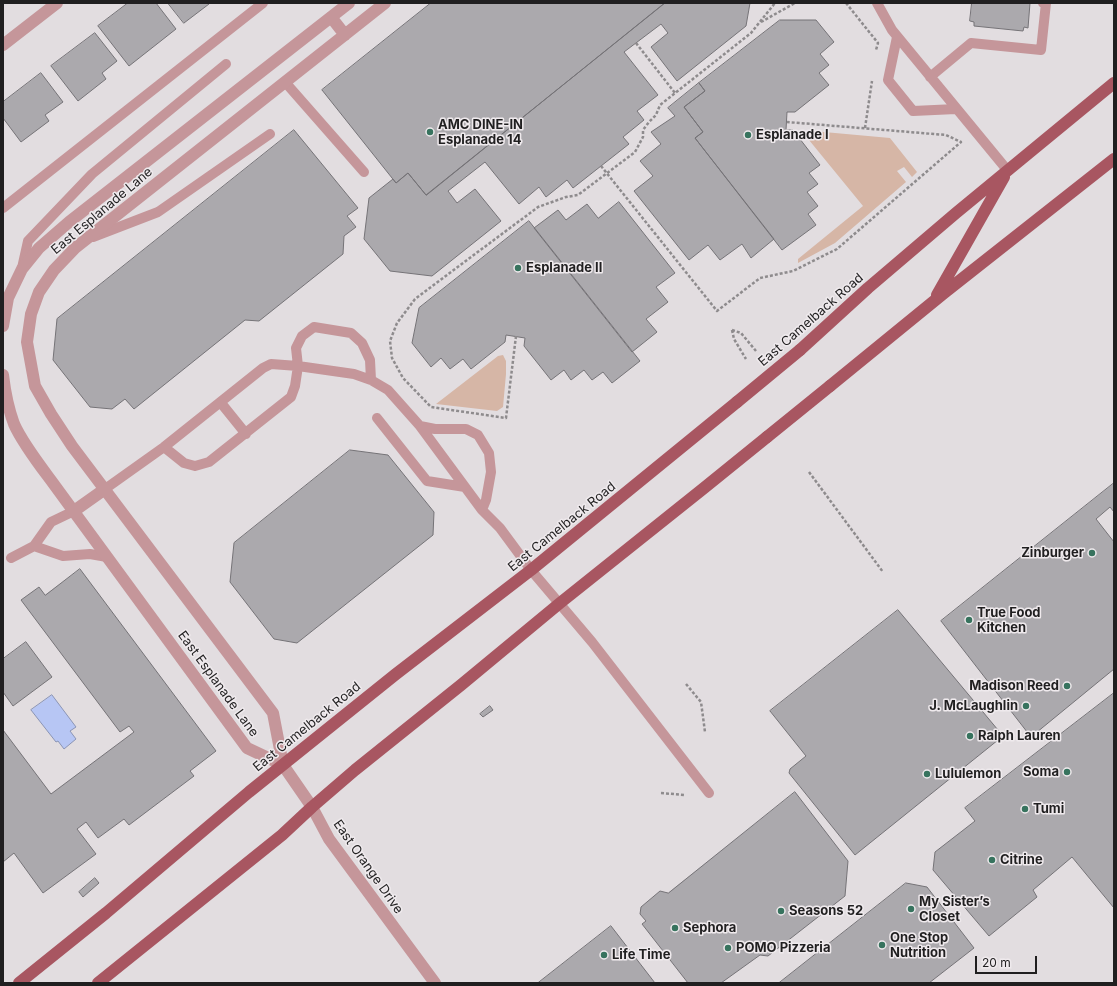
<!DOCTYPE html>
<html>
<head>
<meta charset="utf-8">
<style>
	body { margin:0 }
	#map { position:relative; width:1117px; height:986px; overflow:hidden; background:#e2dde0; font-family:Inter,sans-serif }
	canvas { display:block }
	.frame { position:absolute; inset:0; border:4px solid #201f20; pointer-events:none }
	.scale { position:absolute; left:975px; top:956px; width:62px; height:18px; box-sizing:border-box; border:2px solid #201f20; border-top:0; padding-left:5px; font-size:12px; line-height:14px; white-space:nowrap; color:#201f20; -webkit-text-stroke:3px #efeaed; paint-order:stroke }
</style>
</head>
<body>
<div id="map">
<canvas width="1117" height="986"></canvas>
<div class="frame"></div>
<div class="scale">20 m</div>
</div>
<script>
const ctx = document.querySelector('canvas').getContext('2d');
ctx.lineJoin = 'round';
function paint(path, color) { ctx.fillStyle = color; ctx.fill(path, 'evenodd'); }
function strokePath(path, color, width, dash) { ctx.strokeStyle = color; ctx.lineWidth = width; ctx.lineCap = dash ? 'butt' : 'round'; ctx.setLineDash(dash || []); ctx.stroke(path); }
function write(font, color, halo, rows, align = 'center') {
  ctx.font = font + ' Inter,sans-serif'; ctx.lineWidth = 3; ctx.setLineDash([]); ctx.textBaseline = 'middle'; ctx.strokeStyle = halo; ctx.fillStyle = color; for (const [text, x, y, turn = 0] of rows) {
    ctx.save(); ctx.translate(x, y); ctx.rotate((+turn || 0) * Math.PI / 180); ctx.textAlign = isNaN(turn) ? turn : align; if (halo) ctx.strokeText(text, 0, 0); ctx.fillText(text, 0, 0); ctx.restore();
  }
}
const green = new Path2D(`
	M813,131L890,138L917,172L912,177L904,167L897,171L906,182L835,243L798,263V259L863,206L809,140L807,133Z
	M503,355L506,361V374L503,407L497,411L436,404L498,356Z`);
const water = new Path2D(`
	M52,695L76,727L70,731L76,739L64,749L58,741L56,742L31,710Z`);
const building = new Path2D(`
	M128,3H156L176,29L129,66L98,26Z
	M168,3H208L209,4L184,23Z
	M431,3H665L426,195L408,173L396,183L322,90Z
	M665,3H750L746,26L677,81L651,47L668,33L661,24L624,52L658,95L637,111L644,120L623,137L629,144L573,188L567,180L546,197L539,187L519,204L485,162L448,191L457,203L475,189L501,221L432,276L390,271L364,239L369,198L393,179L396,183L408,173L426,195Z
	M972,3H1030L1028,28L1024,27L1023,31L974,26V22L970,21Z
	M780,20H816L834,42L820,54L829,65L819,73L829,85L795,112H787L786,130H793L820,165L809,173L818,184L807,192L818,206L808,214L816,225L782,250L695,138L703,132L684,107L705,91L699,83Z
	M95,33L117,61L102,73L106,79L78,101L51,66Z
	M41,73L63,102L45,115L49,121L21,142L3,118V102Z
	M699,83L705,91L684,107L703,132L695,138L774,239L751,258L742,244L720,260L708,245L689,260L634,191L653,176L640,161L661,144L651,132L675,116L668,108Z
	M294,130L358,208L347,216L356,227L344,236L343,254L259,321L245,320L134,409L125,399L112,409L90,407L53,360L57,319Z
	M619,202L675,273L656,287L668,302L646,319L657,332L632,352L534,228L558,210L566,220L587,204L598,218Z
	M529,221L640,361L612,383L603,372L592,380L584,370L571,380L564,370L551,380L524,346L525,338L506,335L505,342L471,369L463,359L450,369L441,358L431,367L412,343L419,308Z
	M350,450L388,455L434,512L433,535L297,643L274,639L230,582L234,543Z
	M1114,483V512L1110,507L1096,519L1114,542V669L1031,737L941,621Z
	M80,569L216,751L190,771L194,776L129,825L124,819L98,838L86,822L77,829L96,854L43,893L14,853L3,862V730L51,794L134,732L129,726L120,732L21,600L39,587L45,595Z
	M898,610L1003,736L855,855L789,773L790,769L806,756L770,711Z
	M26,642L52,677L13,706L3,692V659Z
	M1114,693V908L1072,857L1033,890L1037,897L989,936L933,870L935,852L975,821L965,808Z
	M490,706L493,710L483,717L480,714Z
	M795,792L848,861L845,896L768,956L760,955L721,983H688L642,924L646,921L640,914L641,907L660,891L668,893Z
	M95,878L99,883L83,897L79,892Z
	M906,883L927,887L974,948L929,983H779Z
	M611,926L655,983H538Z`);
const path = new Path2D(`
	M846,3L878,43L876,50
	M761,22L795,3
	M636,43L675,93
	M865,128L872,81
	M601,166L717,311L760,278L793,271L837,249L961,142L946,135L787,122
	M732,330L741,333L756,351
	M732,330L734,339L746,359
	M516,336L506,418L431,407L403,378L392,358L390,341L397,323L415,299L538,207L566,197L578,195L635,152L643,137V130L649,122L656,115L660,105L751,33L775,3
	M809,472L883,572
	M686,684L701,702L705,732
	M661,793L685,795`);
const service = new Path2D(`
	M877,3L892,30L1008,171
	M897,37L888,80L913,111L956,109
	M930,77L971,43L1041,50L1046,3H1043
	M285,82L364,172
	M3,208L263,3
	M93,237L158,212L270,134
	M22,268L28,241L92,174L226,64
	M221,403L246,434
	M377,418L427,481L465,487
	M420,426L435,429H466L478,435L489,453L491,472L486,500L482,510
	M164,447L184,463L195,466L209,462L291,397L295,386L298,366L296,348L302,336L314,327L351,333L362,343L370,360L371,380
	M105,489L164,447L263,368L271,364L298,366L354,374L371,380L388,390L420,426L482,510L500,528L531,570L592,642L709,793
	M34,546L63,556L90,554L107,557
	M11,558L34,546L51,522L74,511`);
const minor = new Path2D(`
	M385,3L75,248L54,270L39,292L31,314L27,342L35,386L51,414L72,446L273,713L283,765L312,807L329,839L435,983
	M331,17L345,35
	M3,45L57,3
	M3,326L8,298L22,269L39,248L69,222L349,3
	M3,375C5,392 8,408 14,424C22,442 38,463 50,479L247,748L283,765
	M74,511L105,489`);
const primary = new Path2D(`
	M937,295L1004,177
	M800,350L868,288L956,213L1114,83
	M830,386L944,293L1114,159
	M19,983L106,913L249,792L396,674L531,570L737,402
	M98,983L282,835L312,807L355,770L461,685L560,603L704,488L767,437`);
const primaryBridge = new Path2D(`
	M737,402L800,350
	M767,437L830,386`);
const markers = [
	[430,132,4,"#37735e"],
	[748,135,4,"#37735e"],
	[518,268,4,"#37735e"],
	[1092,553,4,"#37735e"],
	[969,620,4,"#37735e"],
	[1067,686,4,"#37735e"],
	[1026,706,4,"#37735e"],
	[970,736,4,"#37735e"],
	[1067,772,4,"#37735e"],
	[927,774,4,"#37735e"],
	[1025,809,4,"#37735e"],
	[992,860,4,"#37735e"],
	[911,909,4,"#37735e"],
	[781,911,4,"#37735e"],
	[675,928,4,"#37735e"],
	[882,945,4,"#37735e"],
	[728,948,4,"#37735e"],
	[604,955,4,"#37735e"]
];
const poiNames = [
	["AMC DINE-IN",438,125],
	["Esplanade 14",438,140],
	["Esplanade I",756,135],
	["Esplanade II",526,268],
	["Zinburger",1084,553,"right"],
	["True Food",977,613],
	["Kitchen",977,628],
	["Madison Reed",1059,686,"right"],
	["J. McLaughlin",1018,706,"right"],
	["Ralph Lauren",978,736],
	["Soma",1059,772,"right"],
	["Lululemon",935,774],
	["Tumi",1033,809],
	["Citrine",1000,860],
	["My Sister’s",919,902],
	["Closet",919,917],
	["Seasons 52",789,911],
	["Sephora",683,928],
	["One Stop",890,938],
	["Nutrition",890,953],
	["POMO Pizzeria",736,948],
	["Life Time",612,955]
];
const streetNames = [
	["East Esplanade Lane",102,211,-40],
	["East Camelback Road",811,320,-41],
	["East Camelback Road",562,527,-39],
	["East Esplanade Lane",218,684,54],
	["East Camelback Road",307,727,-39],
	["East Orange Drive",368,867,55]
];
paint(green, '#d6b6a6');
paint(water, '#b7c6f4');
strokePath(water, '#8a94b4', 1);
paint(building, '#aba9ad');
strokePath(building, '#757377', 1);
strokePath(path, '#8e8b8d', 2.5, [3, 2]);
strokePath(service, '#c5969a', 10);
strokePath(minor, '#c5969a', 12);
strokePath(primary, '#a85661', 12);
strokePath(primaryBridge, '#a85661', 12);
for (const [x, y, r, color] of markers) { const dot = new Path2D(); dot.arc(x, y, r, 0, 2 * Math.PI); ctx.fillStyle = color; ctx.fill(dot); strokePath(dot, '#efeaed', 1.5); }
write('bold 13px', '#201f20', '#efeaed', poiNames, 'left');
write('13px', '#201f20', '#efeaed', streetNames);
</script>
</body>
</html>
